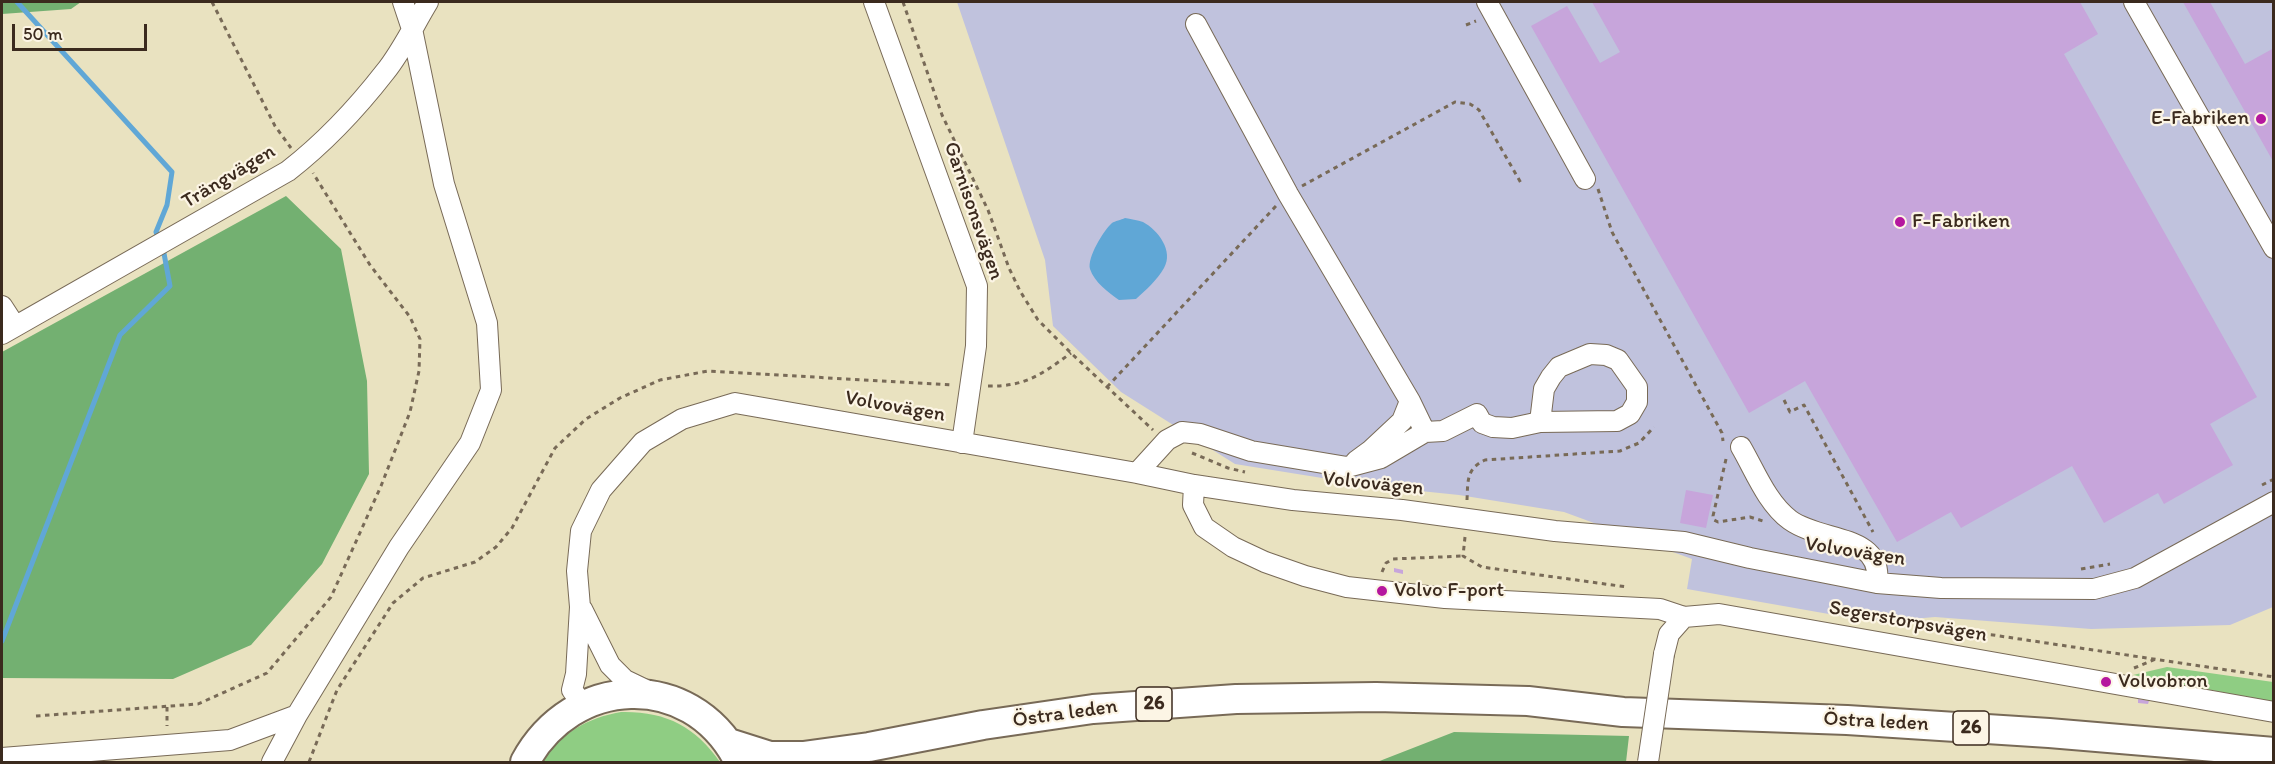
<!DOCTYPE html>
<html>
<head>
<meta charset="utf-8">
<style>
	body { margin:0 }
	#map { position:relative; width:2275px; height:764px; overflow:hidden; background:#e9e2c0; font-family:Itim,sans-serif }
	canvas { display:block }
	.frame { position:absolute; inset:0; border:3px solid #3b2a1e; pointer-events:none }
	.scale { position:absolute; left:12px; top:24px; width:135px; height:27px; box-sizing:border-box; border:3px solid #3b2a1e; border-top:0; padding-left:8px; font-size:18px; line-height:21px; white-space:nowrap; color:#3b2a1e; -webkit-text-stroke:4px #fcf5e5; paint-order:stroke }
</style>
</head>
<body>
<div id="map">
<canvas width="2275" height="764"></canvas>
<div class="frame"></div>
<div class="scale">50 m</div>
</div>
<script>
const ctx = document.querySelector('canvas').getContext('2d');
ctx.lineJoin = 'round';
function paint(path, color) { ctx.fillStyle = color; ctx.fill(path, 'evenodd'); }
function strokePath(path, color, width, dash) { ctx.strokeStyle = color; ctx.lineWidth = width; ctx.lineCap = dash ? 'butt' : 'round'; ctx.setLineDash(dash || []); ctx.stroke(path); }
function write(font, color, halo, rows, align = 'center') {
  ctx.font = font + ' Itim,sans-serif'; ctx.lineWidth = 4.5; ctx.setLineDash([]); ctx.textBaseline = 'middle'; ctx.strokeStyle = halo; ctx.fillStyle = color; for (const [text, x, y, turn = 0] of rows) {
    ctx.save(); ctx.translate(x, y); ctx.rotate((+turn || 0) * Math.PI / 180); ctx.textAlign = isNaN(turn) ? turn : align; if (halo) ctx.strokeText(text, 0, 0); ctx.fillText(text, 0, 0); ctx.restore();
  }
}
const industrial = new Path2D(`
	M957,2H2273V607L2230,625L2091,629L1935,617L1889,621L1857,619L1687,589L1692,559L1564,512L1459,495L1372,486L1235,464L1121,392L1053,326L1045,260Z`);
const green = new Path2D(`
	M2167,667L2273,682V702L2133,675Z
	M621,712C665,711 695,726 720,762H542C561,733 587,718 621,712Z`);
const forest = new Path2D(`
	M2,2H81L71,9L2,14Z
	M286,196L341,249L367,381L369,474L322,564L251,645L173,679L2,678V352Z
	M1454,732L1629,736L1626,762H1377Z`);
const water = new Path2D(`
	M1125,218C1130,219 1138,220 1143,222C1158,230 1174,251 1164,268C1157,280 1146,290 1136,299L1119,300C1109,293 1094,282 1090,269C1087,258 1103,231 1112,223C1115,221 1121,220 1125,218Z`);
const stream = new Path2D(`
	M17,2L172,172L167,205L156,232L159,240
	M2,641L120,335L170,286L163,248`);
const building = new Path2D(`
	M1592,2H2080L2098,34L2064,54L2257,397L2210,424L2233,465L2164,504L2158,493L2104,523L2072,466L1961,528L1951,512L1897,542L1805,381L1749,413L1531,26L1567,6L1600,63L1620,52Z
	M2183,2H2210L2245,64L2274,48V163Z
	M1686,490L1713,495L1706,528L1680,523Z
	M1394,568L1403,570V574L1394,572Z
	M2138,699L2149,701L2148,704L2138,703Z`);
const path = new Path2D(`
	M212,2L275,126L291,148
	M903,2L942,115L988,210L1009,268L1020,291L1038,320L1071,353L1153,430
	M1466,25L1476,21
	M1302,186L1455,102L1470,104L1479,110L1521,183
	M1598,189L1612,232L1722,433L1723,441
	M988,386C1025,387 1042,374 1071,353
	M1107,387L1276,206
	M1784,400L1790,412L1804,405L1873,532
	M1192,453L1228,468L1245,472
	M1726,459L1713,516L1714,520L1718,522L1750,517L1763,521
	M2262,485L2274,479
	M1467,500C1468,481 1466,469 1485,460L1620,451L1639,443L1654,427
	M1465,537L1463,556L1482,567L1627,587
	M2081,569L2110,564
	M1382,572L1386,563L1393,559L1463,556
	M1928,630L1993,635L2274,677
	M2134,668L2156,659
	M167,707V726
	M36,716L198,704L267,673L331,597L381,486L410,412L419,371L420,339L410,317L370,265L313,173
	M309,762L337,690L393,603L423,578L475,562L496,547L512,528L555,448L586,419L620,398L660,380L708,371L952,385`);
const minor = new Path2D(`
	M874,2L977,286L976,346L962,443
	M1487,2L1585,179
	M2134,2L2274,248
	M1196,24L1288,194L1410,401L1425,432
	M2,306L15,326
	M2,334L288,171C324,143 357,108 385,72C402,51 414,25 428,2
	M1741,447C1755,471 1767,503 1790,520C1822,543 1883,533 1877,583
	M1356,461L1371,450L1402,421L1410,401
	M1137,473L1167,440L1182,432L1200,434L1251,451L1347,467L1381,458L1425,432L1443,431L1477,414L1482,423L1493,427L1512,428L1540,422L1617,421L1630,414L1637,402V387L1618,360L1606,355L1590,354L1559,367L1551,377L1544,389L1540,422
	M1194,485L1193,505L1204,527L1233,547L1265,562L1305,576L1347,587L1445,598L1660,609L1684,617
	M582,609L610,665L625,680L650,692
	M1664,654L1669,634L1684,617L1719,614L2274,712
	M583,705L572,690L576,674L580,607L577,571L581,531L601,490L643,442L682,419L735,403L1137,473L1194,485L1293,500L1402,510L1555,531L1684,542L1750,558L1877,583L1941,588L2094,589L2135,578L2274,502
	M2,758L230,740L297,715
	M272,762L297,715L399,547L470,443L491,390L487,323L444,184L412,29L403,2`);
const highway = new Path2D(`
	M729,743L770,756H803L869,747L983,725L1093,709L1236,699L1376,697L1528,701L1623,712L1847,720L2049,733L2274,752
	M525,762C572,675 689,669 737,758`);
const minorBridge = new Path2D(`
	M1648,762L1664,654`);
const markers = [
	[2261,119,6,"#b5179e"],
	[1900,222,6,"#b5179e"],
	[1382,591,6,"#b5179e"],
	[2106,682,6,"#b5179e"]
];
const shields = [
	[1154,704,36],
	[1971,728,36]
];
const shieldNames = [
	["26",1154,704],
	["26",1971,728]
];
const poiNames = [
	["E-Fabriken",2249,119,"right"],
	["F-Fabriken",1912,222],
	["Volvo F-port",1394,591],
	["Volvobron",2118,682]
];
const streetNames = [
	["Trängvägen",229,177,-31],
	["Garnisonsvägen",973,211,71],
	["Volvovägen",895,407,10],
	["Volvovägen",1373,484,6],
	["Volvovägen",1855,552,9],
	["Segerstorpsvägen",1908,622,10],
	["Östra leden",1065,714,-8],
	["Östra leden",1876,722,3]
];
paint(industrial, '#c0c2dd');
paint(green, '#8fcd83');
paint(forest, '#73b071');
paint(water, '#60a7d6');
strokePath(stream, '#60a7d6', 5);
paint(building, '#c7a5db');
strokePath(minor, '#786a57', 22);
strokePath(highway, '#786a57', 32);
strokePath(path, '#786a57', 3, [4.5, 4.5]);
strokePath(minor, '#fff', 20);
strokePath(highway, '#fff', 28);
strokePath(minorBridge, '#786a57', 22, []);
strokePath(minorBridge, '#fff', 20);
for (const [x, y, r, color] of markers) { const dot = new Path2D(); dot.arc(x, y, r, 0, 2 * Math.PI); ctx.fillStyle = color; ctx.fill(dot); strokePath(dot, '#fcf5e5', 2); }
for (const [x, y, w] of shields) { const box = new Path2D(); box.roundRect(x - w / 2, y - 17, w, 34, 4.5); ctx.fillStyle = '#fcf5e5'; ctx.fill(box); strokePath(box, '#3b2a1e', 1.5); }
write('bold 20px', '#3b2a1e', null, shieldNames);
write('21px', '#3b2a1e', '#fcf5e5', poiNames, 'left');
write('21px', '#3b2a1e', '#fcf5e5', streetNames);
</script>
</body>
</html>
